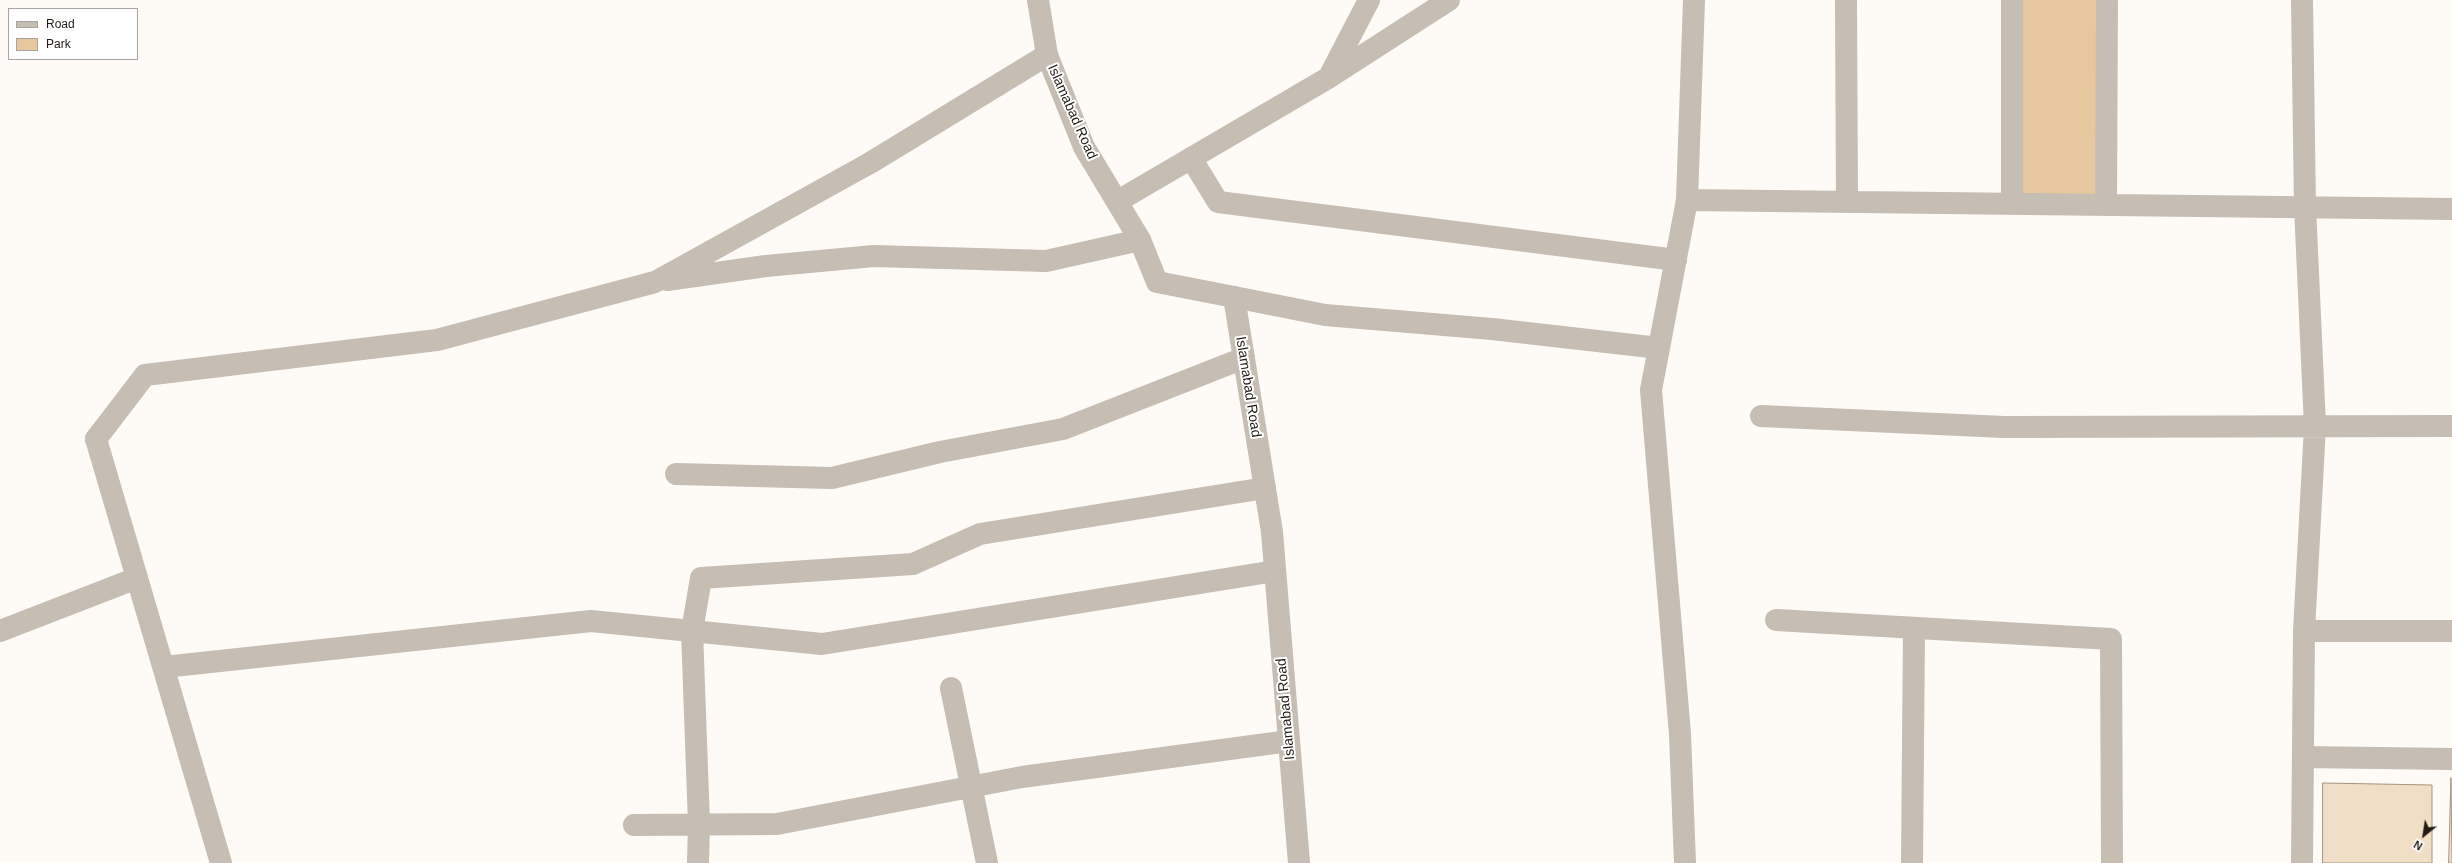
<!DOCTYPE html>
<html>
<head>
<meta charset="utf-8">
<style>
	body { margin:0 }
	#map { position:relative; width:2452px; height:863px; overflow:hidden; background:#fefaf6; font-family:Arial,sans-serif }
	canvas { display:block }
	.legend { position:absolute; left:8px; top:8px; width:130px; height:52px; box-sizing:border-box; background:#fff; border:1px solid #a6a3a0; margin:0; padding:5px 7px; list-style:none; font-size:12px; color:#211a12 }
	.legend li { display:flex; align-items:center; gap:8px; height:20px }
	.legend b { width:20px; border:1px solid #a6a3a0 }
	.north { position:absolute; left:2404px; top:815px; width:40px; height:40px; -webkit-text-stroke:3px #fff; paint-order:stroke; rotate:210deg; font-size:11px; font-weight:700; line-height:16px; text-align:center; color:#211a12 }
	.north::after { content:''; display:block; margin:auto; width:14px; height:18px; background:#211a12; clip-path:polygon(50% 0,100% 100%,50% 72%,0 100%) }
</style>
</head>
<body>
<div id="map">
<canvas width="2452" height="863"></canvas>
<ul class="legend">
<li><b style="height:5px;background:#c6bdb3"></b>Road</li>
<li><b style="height:11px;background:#e7c79e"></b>Park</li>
</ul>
<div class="north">N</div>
</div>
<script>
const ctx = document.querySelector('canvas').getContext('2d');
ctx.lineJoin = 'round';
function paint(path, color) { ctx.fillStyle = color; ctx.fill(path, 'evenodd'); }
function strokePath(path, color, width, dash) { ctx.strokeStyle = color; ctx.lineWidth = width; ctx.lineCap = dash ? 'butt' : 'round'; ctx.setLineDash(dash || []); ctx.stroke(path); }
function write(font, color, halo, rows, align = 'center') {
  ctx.font = font + ' Arial,sans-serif'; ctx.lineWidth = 4; ctx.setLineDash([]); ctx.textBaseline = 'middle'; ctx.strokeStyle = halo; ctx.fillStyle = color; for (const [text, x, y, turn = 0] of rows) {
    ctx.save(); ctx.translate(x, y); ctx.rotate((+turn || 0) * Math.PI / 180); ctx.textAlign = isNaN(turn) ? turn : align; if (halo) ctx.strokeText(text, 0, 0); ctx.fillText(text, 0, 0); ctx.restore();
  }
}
const green = new Path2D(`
	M2012,0H2107L2106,205L2012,204Z`);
const building = new Path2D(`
	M2451,778L2452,863H2449Z
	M2323,783L2432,785V863H2323Z`);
const minor = new Path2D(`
	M1846,0L1847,202
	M2012,0V204
	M2302,0L2305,207L2315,426L2304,631L2302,863
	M1329,77L1369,0
	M1191,158L1218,202L1676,260
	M1687,200L1694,0
	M1118,201L1328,78L1449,0
	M2106,205L2107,0
	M667,280L766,266L874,256L1046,261L1140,240
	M1234,297L1325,315L1492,329L1659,348
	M1761,416L2004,427L2452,426
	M96,439L145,375L437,340L655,282L870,163L1047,55
	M676,474L832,478L940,452L1063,429L1244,358
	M1776,620L2111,639L2112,863
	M0,631L137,578
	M2304,631H2452
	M164,667L591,621L822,644L1275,571
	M951,688L987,863
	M2304,757L2452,759
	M634,825L777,824L1022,777L1289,741
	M698,863L699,824L692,631L701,578L913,564L980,534L1265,488
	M1685,863L1680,734L1651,390L1687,200L2452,209
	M1912,863L1914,628`);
const tertiary = new Path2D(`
	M1038,0L1047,55L1084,147L1140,240L1157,282L1234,297L1272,532L1299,863
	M96,439L221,863`);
const streetNames = [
	["Islamabad Road",1072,112,66],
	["Islamabad Road",1248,387,81],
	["Islamabad Road",1286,709,-95]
];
paint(green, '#e7c79e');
paint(building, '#f1dec6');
strokePath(building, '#a5937d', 1);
strokePath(minor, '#c6bdb3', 22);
strokePath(tertiary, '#c6bdb3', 22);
write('14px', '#211a12', '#fff', streetNames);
</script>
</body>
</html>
